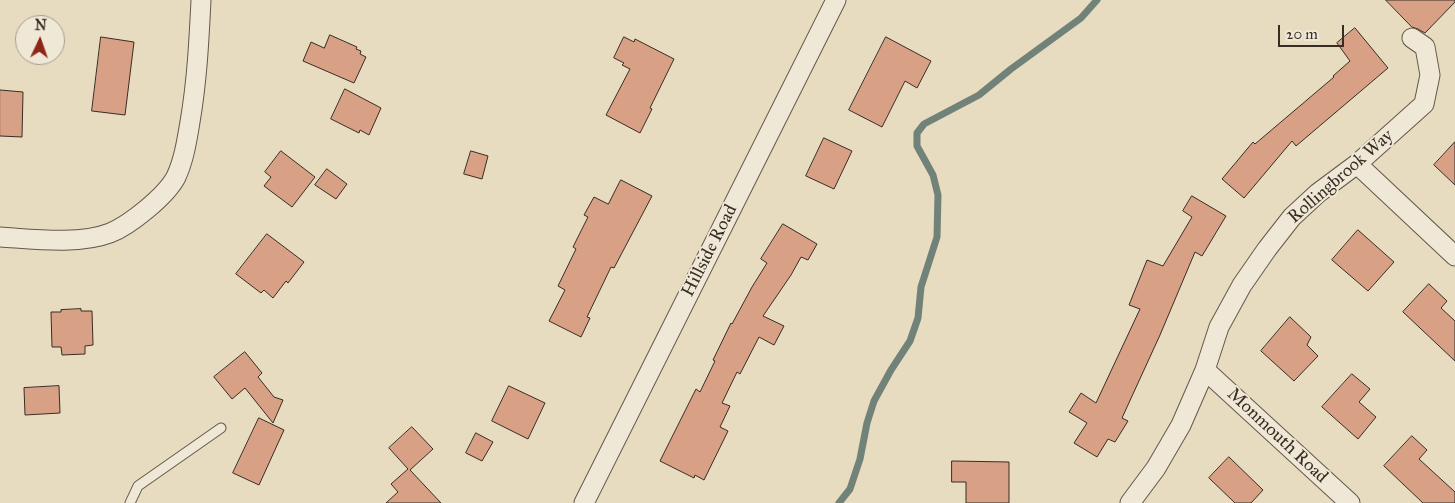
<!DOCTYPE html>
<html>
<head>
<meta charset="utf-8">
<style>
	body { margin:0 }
	#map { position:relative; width:1455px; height:503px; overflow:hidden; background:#e7dbc0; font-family:"IM FELL Great Primer",serif }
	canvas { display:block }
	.north { position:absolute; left:15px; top:15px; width:50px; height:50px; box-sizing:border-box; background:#efe8d6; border:1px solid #a69d8e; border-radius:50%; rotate:3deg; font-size:14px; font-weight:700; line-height:20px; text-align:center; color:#392c23 }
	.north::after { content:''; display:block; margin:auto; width:18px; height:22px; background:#8f2418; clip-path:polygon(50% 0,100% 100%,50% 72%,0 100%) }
	.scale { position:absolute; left:1278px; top:25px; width:66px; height:22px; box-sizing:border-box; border:2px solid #392c23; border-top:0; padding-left:6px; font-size:15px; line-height:18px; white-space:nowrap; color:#392c23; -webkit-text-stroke:4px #efe8d6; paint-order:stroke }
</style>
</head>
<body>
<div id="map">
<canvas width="1455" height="503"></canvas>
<div class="north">N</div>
<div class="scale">20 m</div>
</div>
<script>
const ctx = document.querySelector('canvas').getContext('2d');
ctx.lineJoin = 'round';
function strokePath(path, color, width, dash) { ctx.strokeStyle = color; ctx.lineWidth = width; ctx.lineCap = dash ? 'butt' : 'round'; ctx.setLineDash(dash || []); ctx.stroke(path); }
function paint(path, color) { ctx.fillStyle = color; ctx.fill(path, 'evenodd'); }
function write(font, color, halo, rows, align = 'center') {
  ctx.font = font + ' "IM FELL Great Primer",serif'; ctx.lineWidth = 4; ctx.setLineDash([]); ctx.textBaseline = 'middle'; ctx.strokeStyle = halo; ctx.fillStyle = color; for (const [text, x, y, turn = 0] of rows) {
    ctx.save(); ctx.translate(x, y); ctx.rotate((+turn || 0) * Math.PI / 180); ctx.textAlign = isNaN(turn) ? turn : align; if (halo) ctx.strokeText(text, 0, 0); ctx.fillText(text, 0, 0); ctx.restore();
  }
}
const stream = new Path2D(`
	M839,503L850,489L860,459L867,423L874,401L891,370L910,341L918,318L921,287L937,237L938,195L933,175L917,146V133L924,124L979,95L1011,69L1081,18L1097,0`);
const building = new Path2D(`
	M1386,0H1455V2L1425,33L1418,29L1412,27Z
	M1355,28L1388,68L1296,146L1292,141L1244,198L1222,179L1253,142L1255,144L1334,77L1333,76L1350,61L1337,43Z
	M330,35L357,47L356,49L361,51L360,54L366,57L354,83L303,61L311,42L324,48Z
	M101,37L134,42L125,115L92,111Z
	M624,37L634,42L635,39L674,59L650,108L652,109L640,133L606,115L630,69L622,65L624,63L614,58Z
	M886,37L931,61L917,88L905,81L882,127L849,110Z
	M345,89L381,108L369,135L360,130L359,133L331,119Z
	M0,90L23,92L22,137L0,136Z
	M824,138L852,151L834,189L806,176Z
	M1455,142V185L1434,165Z
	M281,151L315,177L292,207L264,186L271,177L265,172Z
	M471,151L488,156L482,179L464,174Z
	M327,169L347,184L336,199L315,185Z
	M621,180L652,196L614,268L611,267L587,317L590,318L581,337L549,321L565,290L558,286L576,249L573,247L588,217L584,215L594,197L608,204Z
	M1192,196L1226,216L1202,256L1195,252L1160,335L1122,418L1128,421L1115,442L1108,439L1097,457L1074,443L1087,423L1069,412L1081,393L1096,403L1140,309L1129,305L1147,260L1163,266L1192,217L1183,211Z
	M783,224L817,244L808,260L801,257L791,275L763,316L784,326L774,345L759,337L740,374L737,372L722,403L730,406L720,427L728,431L704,480L695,475L694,478L660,461L696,389L700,392L715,361L713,360L731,323L732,324L752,287L767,263L761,259Z
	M1358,230L1394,262L1368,291L1332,260Z
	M267,234L304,262L288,283L286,281L273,298L264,290L261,293L236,274Z
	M1429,284L1447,301L1441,308L1455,321V361L1403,312Z
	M81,309V311H92L93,345L85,346V354L62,355L61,347H52L51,312H61V310Z
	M1290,317L1311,337L1307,345L1318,356L1294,381L1261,351Z
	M245,352L262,373L258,377L274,397L283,400L273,423L245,388L232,399L214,377Z
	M1352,374L1370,389L1359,402L1376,417L1358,439L1322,407Z
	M59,386L60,413L25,415L24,388Z
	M509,386L545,403L528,439L492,421Z
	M259,418L284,430L259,485L233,473Z
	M412,427L433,449L410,470L441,503H386L398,492L391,484L408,469L389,448Z
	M476,433L493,442L482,461L466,453Z
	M1412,436L1427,450L1419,459L1455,492V503H1423L1384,466Z
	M1229,457L1263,490L1251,503H1235L1209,478Z
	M952,461L1009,462V503H966V482H952Z`);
const lane = new Path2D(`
	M130,503L138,486L221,428`);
const street = new Path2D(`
	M1357,164L1455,256
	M0,237C33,239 79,245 110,233C130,225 166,196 176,177C184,160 187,140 190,122C197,81 199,41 201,0
	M1205,370L1350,503
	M584,503L836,0
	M1130,503L1156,468L1181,425L1205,370L1219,327L1242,285L1267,249L1292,217L1318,193L1357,164L1424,104L1430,75L1425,47L1412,38`);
const streetNames = [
	["Rollingbrook Way",1341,177,-41],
	["Hillside Road",710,251,-63],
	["Monmouth Road",1277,436,43]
];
strokePath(stream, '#718279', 7);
paint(building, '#d8a186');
strokePath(building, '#392c23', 1);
strokePath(lane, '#64584a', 11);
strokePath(street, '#64584a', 21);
strokePath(lane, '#efe8d6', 9);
strokePath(street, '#efe8d6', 19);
write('18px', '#392c23', '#efe8d6', streetNames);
</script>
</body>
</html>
